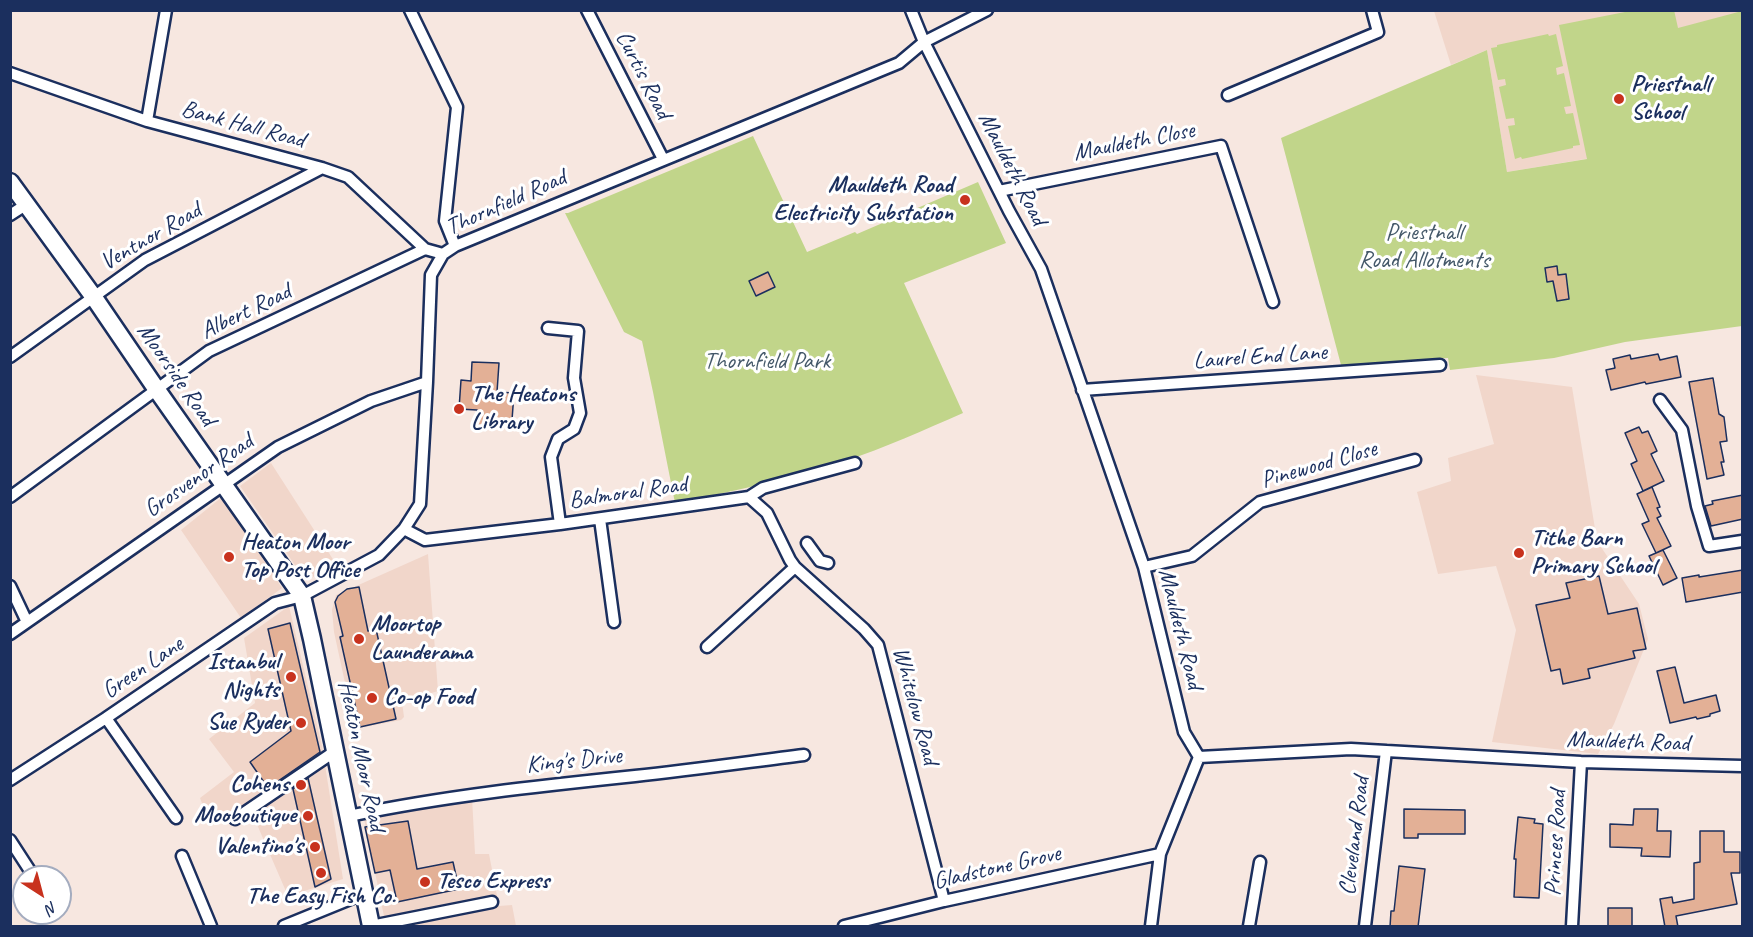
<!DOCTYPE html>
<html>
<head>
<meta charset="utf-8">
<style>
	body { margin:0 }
	#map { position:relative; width:1753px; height:937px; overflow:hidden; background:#f7e7e0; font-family:Caveat,sans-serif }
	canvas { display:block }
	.frame { position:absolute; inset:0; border:12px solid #1b2f5e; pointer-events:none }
	.north { position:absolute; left:12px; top:865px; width:60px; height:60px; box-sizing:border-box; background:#fff; border:2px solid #a4acbf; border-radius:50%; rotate:144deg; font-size:16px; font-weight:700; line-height:24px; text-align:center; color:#1b2f5e }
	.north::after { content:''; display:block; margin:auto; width:21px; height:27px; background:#c8321e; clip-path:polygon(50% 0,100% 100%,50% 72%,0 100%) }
</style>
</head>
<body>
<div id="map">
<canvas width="1753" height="937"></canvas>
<div class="frame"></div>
<div class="north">N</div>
</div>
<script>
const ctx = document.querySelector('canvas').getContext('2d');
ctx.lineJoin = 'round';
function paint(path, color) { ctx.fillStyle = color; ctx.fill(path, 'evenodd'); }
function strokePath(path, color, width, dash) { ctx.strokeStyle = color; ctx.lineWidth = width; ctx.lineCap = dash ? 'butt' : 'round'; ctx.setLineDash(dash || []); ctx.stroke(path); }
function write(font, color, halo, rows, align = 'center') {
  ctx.font = font + ' Caveat,sans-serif'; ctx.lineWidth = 6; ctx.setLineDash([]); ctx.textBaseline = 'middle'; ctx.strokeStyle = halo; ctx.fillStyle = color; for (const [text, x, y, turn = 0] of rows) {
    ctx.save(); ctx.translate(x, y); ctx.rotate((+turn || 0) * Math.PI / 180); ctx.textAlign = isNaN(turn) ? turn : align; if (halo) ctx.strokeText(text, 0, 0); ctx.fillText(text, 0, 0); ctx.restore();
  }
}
const built = new Path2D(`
	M1434,11H1742V133L1507,172L1487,50L1451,65Z
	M1476,375L1572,387L1597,541L1639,604L1648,639L1614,724L1598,754L1492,742L1516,630L1496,566L1438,574L1417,492L1451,481L1448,458L1494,444Z
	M271,463L336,564L306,581L240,486Z
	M222,497L282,588L241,618L181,530Z
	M428,554L438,691L402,702L404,717L401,720L355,729L334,632L332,610L336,595Z
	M289,606L322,746L343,879L288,896L249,806L211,826L200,798L234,772L209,739L255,703L244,638Z
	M472,797L475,854H489L499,906L512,905L516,926H386L363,814Z`);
const green = new Path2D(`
	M1674,10L1678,28L1742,11V326L1625,342L1554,358L1450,370L1448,358L1341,365L1281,138L1487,50L1507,172L1587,159L1559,25L1630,11Z
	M1548,34L1549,36L1556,34L1563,66L1556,68L1557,75L1564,73L1571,106L1564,107L1566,114L1573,113L1580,145L1573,146V148L1522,159L1521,157L1515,159L1508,126L1515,125L1514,118L1506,119L1499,87L1506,85L1505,79L1498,80L1491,48L1497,47V45Z
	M753,136L807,252L855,232L857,234L978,182L1006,243L904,283L963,413C924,430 885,448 844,461C789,479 732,492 675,503L653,392L642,341L624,332L621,326L565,213H568Z`);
const building = new Path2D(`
	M1557,266L1558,275L1566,274L1569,299L1557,301L1553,281L1547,282L1545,268Z
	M768,272L775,287L756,296L749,281Z
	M1658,354L1660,360L1677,356L1681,377L1646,384L1645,382L1611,390L1606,370L1615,368L1613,359L1630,355L1631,359Z
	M472,362L499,363L497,392L514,393L512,420L488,419V427H476L477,410L459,409L461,380L471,381Z
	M1713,378L1719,414L1724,417L1727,441L1720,442L1724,462H1721L1724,475L1707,479L1689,382Z
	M1639,427L1642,433L1648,431L1657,451L1651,454L1664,481L1643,491L1631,464L1637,461L1625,433Z
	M1652,487L1660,507L1657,508L1661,516L1657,518L1671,546L1656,553L1642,524L1649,521L1637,494Z
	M1743,495V519L1711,526L1705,506L1713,504L1712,501Z
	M1663,550L1677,578L1663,585L1649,556Z
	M1743,570V592L1686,602L1682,578L1699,575V577Z
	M1599,576L1608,614L1637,608L1646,649L1633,651L1635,658L1588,669L1590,678L1563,684L1560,669L1551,671L1536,605L1570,598L1566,583Z
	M359,587L368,631L376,629L396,719L360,727L340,637L343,636L335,602L338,596L347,589Z
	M290,623L320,752L268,788L250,762L291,731L268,629Z
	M1675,667L1684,703L1716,695L1720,711L1710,714V716L1697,719L1696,717L1670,723L1657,671Z
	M308,778L331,879L315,887L293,789Z
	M1404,809L1465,810V834H1418V838H1404Z
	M1634,809H1658L1657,831H1671L1670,857L1641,856L1642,848L1610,847V824L1633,825Z
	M1518,817L1535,819L1534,823L1543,824L1539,898L1514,897L1516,859H1514Z
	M408,821L417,869L453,862L459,889L397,902L390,870L375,873L365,827Z
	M1700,831H1724V852H1740V873H1731L1737,904L1676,916L1678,927H1665L1660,899L1672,897L1673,903L1694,899V863L1700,862Z
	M1399,866L1425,869L1418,927H1390L1391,911H1394Z
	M1608,908H1632V927H1608Z`);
const street = new Path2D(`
	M410,10L457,107L445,221L455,246
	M587,10L663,159
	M911,10L924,42L1009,211L1041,269L1144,567L1184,732L1199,757
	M10,73L147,121L322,168L348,177L425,249L443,254
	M1228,95L1378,32L1372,10
	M147,121L166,10
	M999,191L1221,146L1273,302
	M10,215L27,204
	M548,328L578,331L574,378L580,413L574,429L558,439L551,457L560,524
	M10,357L145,260L322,168
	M1082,390L1440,365
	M1660,400L1682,430L1697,506L1709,546L1742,541
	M10,497L209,351L425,249
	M749,497L767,513L790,560L795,567L864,629L878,645L944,901
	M600,519L614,622
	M404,529L425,540L560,524L749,497L763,488L855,463
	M807,543L820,561L828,563
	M1144,567L1192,556L1260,502L1415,460
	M10,586L27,622
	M10,634L278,447L371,401L427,382
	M707,647L795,567
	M106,718L176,818
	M1199,757L1351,749L1581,762L1742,766
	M10,780L106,718L275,603L302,596L379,555L404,529L420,504L427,382L431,275L443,254L455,246L899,63L924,42L987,10
	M349,816C444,796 539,786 635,776C691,770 748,762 804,755
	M235,819L334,752
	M10,840L34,877
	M182,856L211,926
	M284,926L365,893
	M371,926L492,902
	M844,926L944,901L1160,854
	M1151,926L1160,854L1199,757
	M1249,926L1260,862
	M1365,926L1386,751
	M1572,926L1581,762`);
const secondary = new Path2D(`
	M10,182L93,296L157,390L302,596L312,639L371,926`);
const markers = [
	[1619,99,6,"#c8321e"],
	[965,200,6,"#c8321e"],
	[459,409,6,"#c8321e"],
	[1519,553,6,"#c8321e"],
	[229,557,6,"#c8321e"],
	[359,639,6,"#c8321e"],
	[291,677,6,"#c8321e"],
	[372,698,6,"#c8321e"],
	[301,723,6,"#c8321e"],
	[301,785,6,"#c8321e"],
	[308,816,6,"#c8321e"],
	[315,847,6,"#c8321e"],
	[321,873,6,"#c8321e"],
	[425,882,6,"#c8321e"]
];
const streetNames = [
	["Curtis Road",643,75,63],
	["Bank Hall Road",243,125,15],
	["Mauldeth Close",1134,142,-11],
	["Mauldeth Road",1012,169,63],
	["Thornfield Road",506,203,-24],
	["Ventnor Road",151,237,-30],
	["Albert Road",246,312,-26],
	["Laurel End Lane",1260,357,-4],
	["Moorside Road",176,375,55],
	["Pinewood Close",1319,465,-16],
	["Grosvenor Road",199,476,-35],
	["Balmoral Road",628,493,-8],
	["Mauldeth Road",1180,629,76],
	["Green Lane",143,668,-34],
	["Whitelow Road",915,706,75],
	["Mauldeth Road",1628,742,2],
	["Heaton Moor Road",361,756,78],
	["King's Drive",574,761,-6],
	["Cleveland Road",1355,836,-83],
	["Princes Road",1556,843,-87],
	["Gladstone Grove",997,868,-13]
];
const poiNames = [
	["Priestnall",1631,85],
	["School",1631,113],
	["Mauldeth Road",953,186,"right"],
	["Electricity Substation",953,214,"right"],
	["The Heatons",471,395],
	["Library",471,423],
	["Tithe Barn",1531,539],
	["Primary School",1531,567],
	["Heaton Moor",241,543],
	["Top Post Office",241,571],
	["Moortop",371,625],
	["Launderama",371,653],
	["Istanbul",279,663,"right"],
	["Nights",279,691,"right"],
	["Co-op Food",384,698],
	["Sue Ryder",289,723,"right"],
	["Cohens",289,785,"right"],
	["Mooboutique",296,816,"right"],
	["Valentino's",303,847,"right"],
	["Tesco Express",437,882],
	["The Easy Fish Co.",321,897,"center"]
];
const parkNames = [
	["Priestnall",1424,233],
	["Road Allotments",1424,261],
	["Thornfield Park",767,362]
];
paint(built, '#f1d6ca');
paint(green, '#c1d58a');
paint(building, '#e3b096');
strokePath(building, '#1b2f5e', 1.5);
strokePath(street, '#1b2f5e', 15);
strokePath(secondary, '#1b2f5e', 21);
strokePath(street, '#fff', 10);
strokePath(secondary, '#fff', 16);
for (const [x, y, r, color] of markers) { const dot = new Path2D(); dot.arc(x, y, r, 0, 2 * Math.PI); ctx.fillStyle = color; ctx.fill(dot); strokePath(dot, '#fff', 2); }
write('24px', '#1b2f5e', '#fff', streetNames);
write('bold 24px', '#1b2f5e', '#fff', poiNames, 'left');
write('24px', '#445869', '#fff', parkNames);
</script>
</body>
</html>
